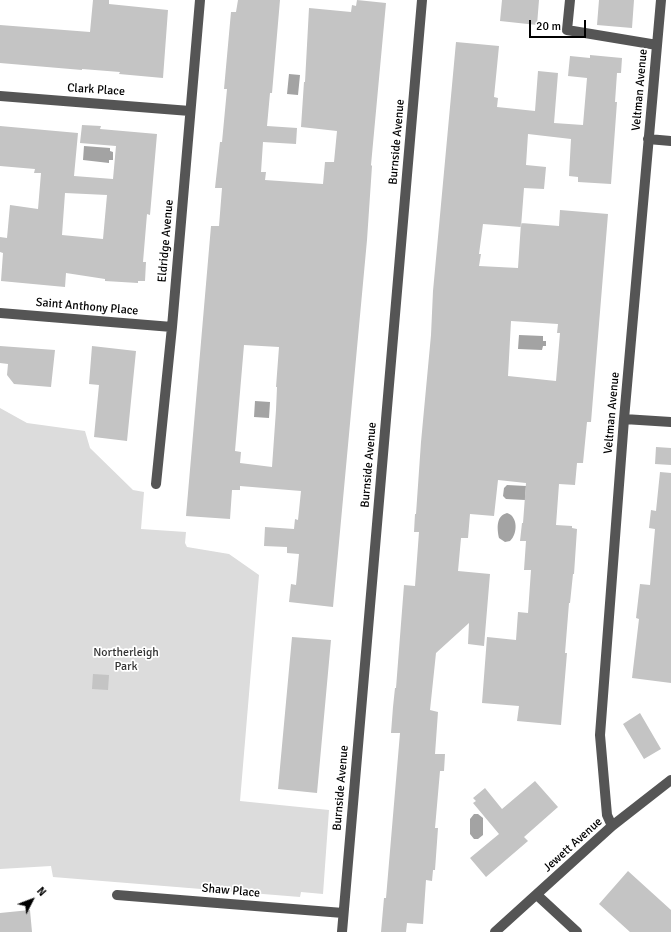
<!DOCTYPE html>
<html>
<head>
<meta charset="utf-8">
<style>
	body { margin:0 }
	#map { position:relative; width:671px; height:932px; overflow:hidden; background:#fff; font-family:Signika,sans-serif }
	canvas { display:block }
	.north { position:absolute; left:12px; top:880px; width:40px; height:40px; -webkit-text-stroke:3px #fff; paint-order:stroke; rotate:48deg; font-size:11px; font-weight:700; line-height:16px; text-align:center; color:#000 }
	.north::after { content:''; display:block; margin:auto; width:14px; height:18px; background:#000; clip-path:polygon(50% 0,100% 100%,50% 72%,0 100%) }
	.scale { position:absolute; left:529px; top:20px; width:57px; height:18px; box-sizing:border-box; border:2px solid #000; border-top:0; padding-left:5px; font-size:12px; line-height:14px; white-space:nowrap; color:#000; -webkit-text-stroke:3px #fff; paint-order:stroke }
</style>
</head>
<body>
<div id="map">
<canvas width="671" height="932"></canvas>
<div class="north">N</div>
<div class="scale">20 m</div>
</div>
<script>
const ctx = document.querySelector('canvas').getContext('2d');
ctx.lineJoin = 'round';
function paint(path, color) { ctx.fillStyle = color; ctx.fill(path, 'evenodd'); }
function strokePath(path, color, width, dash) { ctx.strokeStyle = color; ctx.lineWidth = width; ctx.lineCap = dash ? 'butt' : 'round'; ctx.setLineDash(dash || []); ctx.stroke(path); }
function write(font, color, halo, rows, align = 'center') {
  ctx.font = font + ' Signika,sans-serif'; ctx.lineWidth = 3.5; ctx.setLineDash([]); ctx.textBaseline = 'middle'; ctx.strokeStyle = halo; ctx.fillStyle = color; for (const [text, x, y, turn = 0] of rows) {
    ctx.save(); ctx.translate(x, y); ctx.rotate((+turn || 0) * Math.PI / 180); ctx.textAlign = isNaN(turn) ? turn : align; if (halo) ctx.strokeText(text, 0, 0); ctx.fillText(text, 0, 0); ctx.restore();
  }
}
const green = new Path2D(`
	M0,408L27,423L85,431L90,448L133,490L144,492L141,529L186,532L185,543L187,547L229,554L259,575L240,801L329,810L323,894L301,892L300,897L53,877L51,866L0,869Z`);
const water = new Path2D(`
	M289,74L300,75L298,95L287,94Z
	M84,146L110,148V151L113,152V160H109V163L83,160Z
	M519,335L543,336V341H546V346H543L542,350L518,349Z
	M255,401L270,402L269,418L254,417Z
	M507,485L526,486L525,500L506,499L503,496L504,488Z
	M507,513C518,516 518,534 510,541L505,542L499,538C497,528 496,516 507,513Z
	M474,814H478L483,818V835L478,839H474L470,834V819Z`);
const building = new Path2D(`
	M93,0H109V4L168,10L163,78L119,74L120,72L82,69V70L0,63V25L90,32Z
	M238,0H280L272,93H270L267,126L297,128L296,144L263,142L261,172H266L265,180L323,184L325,162H334L337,131L301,127L304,82H305L309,8L351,12L352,5L356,6L357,0L386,3L371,165L372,166L367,240L333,607L289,602L291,584L296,585L299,554L287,553V547L264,546L265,527L294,529L295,519L298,520L301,491L240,486V490H232L230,519L186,516L211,226H219L222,188H215L220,142H222L227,89H224L231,12H236ZM244,345L279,347L276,387H277L276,410L272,467L240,463L241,452L235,451Z
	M502,0H539L537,25L500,21Z
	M599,0H634L632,28L597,25Z
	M456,42L499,46L494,97L498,98L497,107L535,111L538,71L558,73L554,123L583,125L587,78L568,76L570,56L590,58V55L622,58L621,73H617L615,102H617L611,184L578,182V177L569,176L571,139L528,134L526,165L546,167L544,189L524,188L521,227L483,224L479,254H481L479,266L518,268L521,223L559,226L560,210L608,214L591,422H587L583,463H577L575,485L559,484L556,525L572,526V528L577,529L574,574H573L570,603H569L565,653H567L561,725L517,721L519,706L482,703L487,637L516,640L518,612L528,613L531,570H524L526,541H520L522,523H523L526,483L498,480L494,516L470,514L468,538H461L458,571L490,574L484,646L468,644L469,623L436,653L430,710L438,712L435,754H445L444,771H440L435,828H438L435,870H433L432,881L426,880L423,924L407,923L406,932H381L384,898H386L400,733H391L393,707L395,688H396L404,585L415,586L419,532H414L415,514H416L421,442L431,335L433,291ZM511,321L558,324L557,333H560L556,381L508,376Z
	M82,125L101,126L100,129L157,134L150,215L147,214L143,262H146L145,281H138V283L105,281V279L66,273L65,287L1,281L3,253L0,252V237L7,238L10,205L38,209L41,173H34L35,169L0,166V126L78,133L74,176L113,179L116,146L80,143ZM65,193L107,195L103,239L62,235Z
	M0,346L55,350L51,387L14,384L7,375L8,364L0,363Z
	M92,346L136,351L127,441L94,437L99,385L89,384Z
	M656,447L671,448V465L655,464Z
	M660,472L671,473V683L632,678L639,619L636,618L640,584L650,585L655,529L649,528L651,510L656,511Z
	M292,637L331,640L317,793L278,789Z
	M93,674L109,675L108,690L92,689Z
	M640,713L661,749L644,759L623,724Z
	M535,781L558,807L524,837L528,841L486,877L470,858L499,834L473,803L476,801L473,798L485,788L502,809Z
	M628,871L671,910V932H630L599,904Z
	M30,910L32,932H0V913Z`);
const minor = new Path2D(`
	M570,0L567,30L657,45
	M0,96L190,111
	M648,139L671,141
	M0,313L172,327
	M624,419L671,422
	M156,484L172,327L200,0
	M612,826L607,815L600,735L624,419L661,0
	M117,895L343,913
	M537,895L577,932
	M342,932L422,0
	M495,932L612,826L671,780`);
const streetNames = [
	["Clark Place",96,90,4],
	["Veltman Avenue",640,90,-85],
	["Burnside Avenue",397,142,-85],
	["Eldridge Avenue",166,241,-85],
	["Saint Anthony Place",87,307,5],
	["Veltman Avenue",612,413,-85],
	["Burnside Avenue",369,465,-85],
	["Burnside Avenue",341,788,-85],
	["Jewett Avenue",573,845,-42],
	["Shaw Place",231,891,5]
];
const parkNames = [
	["Northerleigh",126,653],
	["Park",126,667]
];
paint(green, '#dcdcdc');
paint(water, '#a3a3a3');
paint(building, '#c4c4c4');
strokePath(minor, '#555', 10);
write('12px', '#000', '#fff', streetNames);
write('12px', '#333', '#fff', parkNames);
</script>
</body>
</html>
